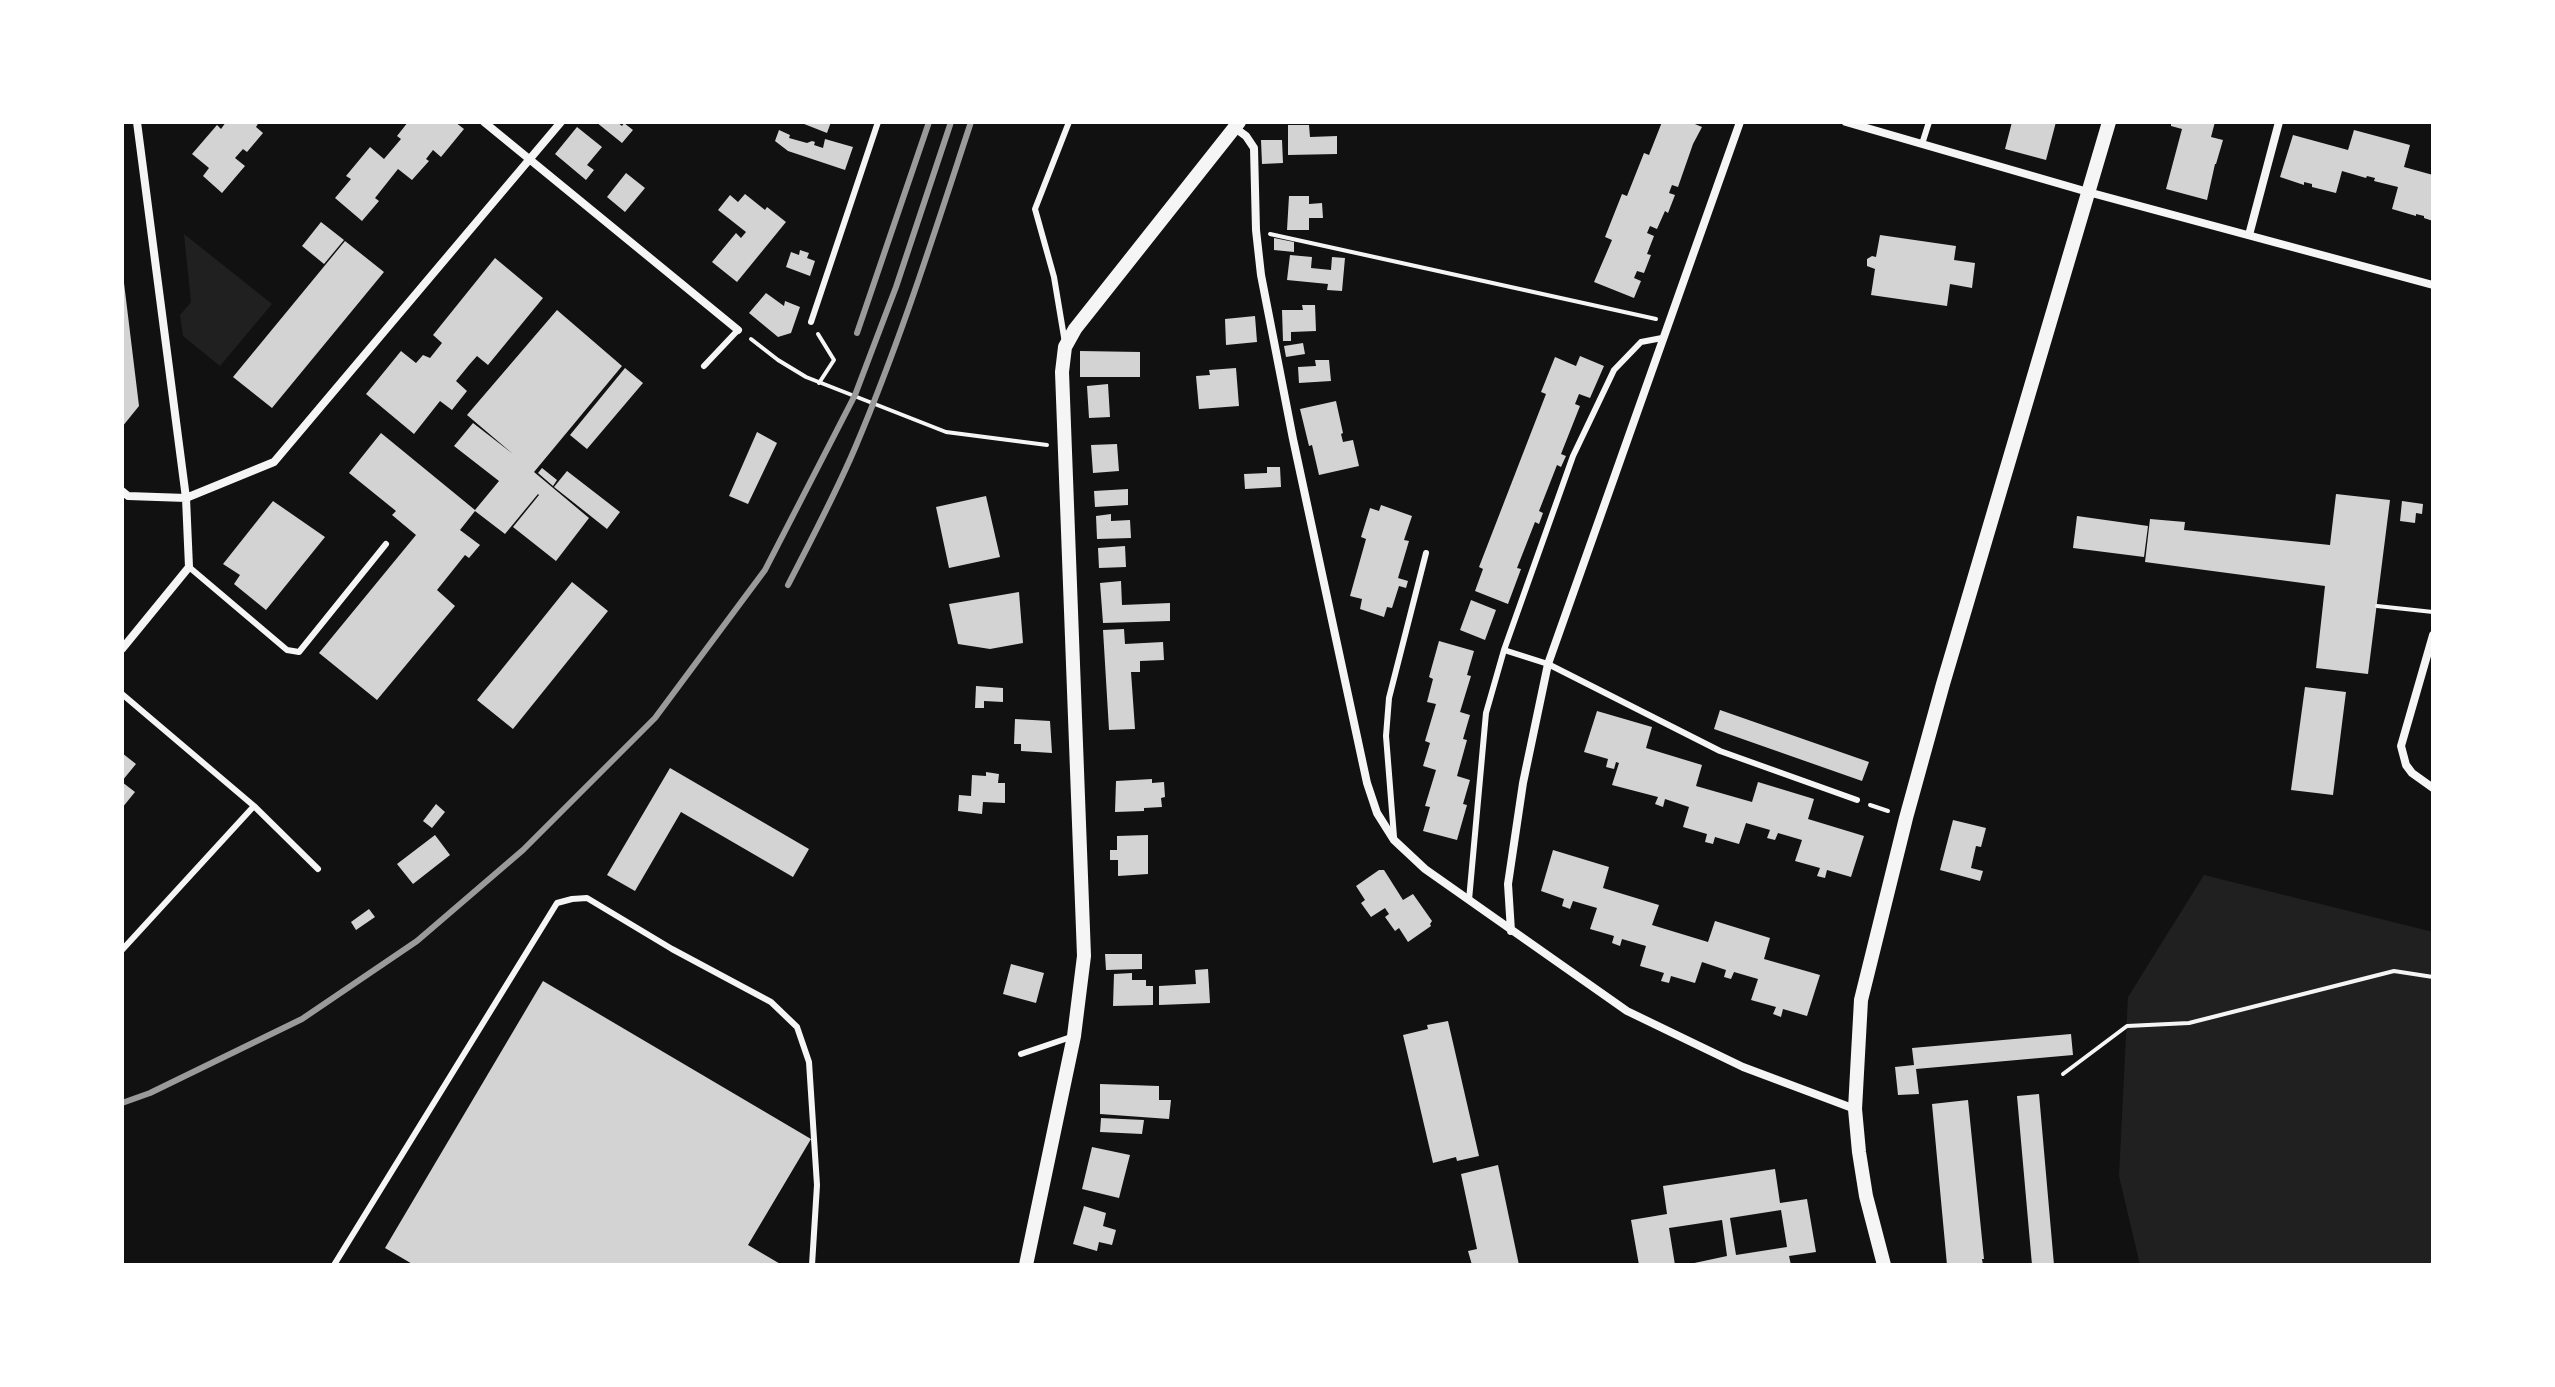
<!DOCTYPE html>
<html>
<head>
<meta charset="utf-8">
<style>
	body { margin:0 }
	#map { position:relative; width:2555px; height:1387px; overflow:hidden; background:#111; font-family:"DM Sans",sans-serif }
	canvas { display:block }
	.frame { position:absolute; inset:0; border:124px solid #fff; pointer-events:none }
</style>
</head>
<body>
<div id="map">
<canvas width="2555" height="1387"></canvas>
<div class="frame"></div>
</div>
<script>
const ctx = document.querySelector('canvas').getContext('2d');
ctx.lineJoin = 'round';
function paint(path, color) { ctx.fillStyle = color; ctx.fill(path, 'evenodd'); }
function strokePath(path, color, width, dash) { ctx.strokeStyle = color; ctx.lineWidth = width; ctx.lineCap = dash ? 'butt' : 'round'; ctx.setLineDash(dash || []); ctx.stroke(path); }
const green = new Path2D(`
	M184,234L272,304L220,366L183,336L180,315L191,302Z
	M2204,875L2433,932V1265H2140L2119,1176L2128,997Z`);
const building = new Path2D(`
	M226,122H259L256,127L263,133L247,152L243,149L235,158L245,166L222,193L203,176L209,168L192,154L217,125L221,129Z
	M408,122H455L464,129L441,157L433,150L426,159L429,161L412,180L398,169L375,198L379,201L362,221L335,198L351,179L346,176L370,147L384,159L401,139L397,136Z
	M596,122H617L622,126L624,123L633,130L622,143Z
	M799,122H831L827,133Z
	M1662,122H1690L1702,127L1693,144L1678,187L1672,185L1669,193L1675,195L1668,213L1665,211L1657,229L1650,226L1647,233L1654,236L1647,254L1651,255L1644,273L1637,271L1634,278L1641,281L1634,298L1594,282L1612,240L1605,237L1622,194L1627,196L1644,153L1649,155Z
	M2012,122H2056L2046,160L2005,149Z
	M2171,122H2215L2211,137L2223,140L2216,164H2215L2207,200L2166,189L2182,129L2171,126Z
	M1288,125H1309L1310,137L1337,136V154L1288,155Z
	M577,127L602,147L587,165L594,170L586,180L555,154Z
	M779,130L790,135L789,138L807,143L812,141L815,142L814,145L823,148L825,139L853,147L845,170L788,151L775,141Z
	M2354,130L2410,145L2404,167L2433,175V221L2424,218V216L2416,214V216L2392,209L2398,187L2374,181L2375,178L2367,176L2366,178L2342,171L2336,193L2312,187V184L2304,182V185L2280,177L2293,135L2348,150Z
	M1261,140H1282L1283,163L1262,164Z
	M626,173L645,188L625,212L607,197Z
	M745,194L765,210L767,207L786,222L737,282L712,262L736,233L741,238L746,232L718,210L730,195L738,202Z
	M1289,196H1309V204L1322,203L1323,218H1309V230H1287Z
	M321,222L344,240L324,264L302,246Z
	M1880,235L1956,246L1954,260L1975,263L1972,288L1950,284L1947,306L1871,295L1875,269L1867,266V259L1872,256L1876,257Z
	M1274,238L1294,242V252L1274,250Z
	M345,241L384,272L272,408L233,377Z
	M800,250L809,253L807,258L815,261L810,276L786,267L791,252L799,255Z
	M1290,255L1312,257L1311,268L1331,270L1332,257L1345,258L1342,291L1327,290L1328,284L1287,280Z
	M495,258L543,298L488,365L477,356L469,365L456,381L467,391L452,410L440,401L414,434L366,394L401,351L416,363L423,355L430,358L442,343L433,335Z
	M122,283H124L139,406L122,427Z
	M766,293L784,306L785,301L800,307L791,333L778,337L749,313Z
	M1302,305H1315L1316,331L1291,332V341H1283L1282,310H1303Z
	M557,310L622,366L534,472L589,518L556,561L513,527L539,495L538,494L505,534L475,511L460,530L480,545L469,558L465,555L437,590L455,606L377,700L319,653L416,535L392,515L396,511L349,473L381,433L475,510L499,481L454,446L473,423L513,454L467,415Z
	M1255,316L1257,342L1226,345L1225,319Z
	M1303,343L1305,354L1286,357L1284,346Z
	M1080,351L1140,352V377H1080Z
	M1580,356L1604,366L1590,398L1579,394L1575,404L1580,406L1561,454L1566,456L1561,467L1557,465L1539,511L1543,513L1539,524L1535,522L1517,568L1521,569L1508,604L1475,591L1483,569L1479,567L1546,394L1541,392L1555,357L1576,366Z
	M1315,360H1329L1331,381L1299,383L1298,367L1316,366Z
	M625,368L643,383L587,449L570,435Z
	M1236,368L1239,406L1199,409L1196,376L1210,375L1209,370Z
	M1108,384L1110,417L1089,418L1087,386Z
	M1336,401L1343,433L1341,434L1343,442L1353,440L1359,466L1319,475L1312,445L1309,446L1300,409Z
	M757,432L777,443L748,504L729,496Z
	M1117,444L1119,471L1093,473L1091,445Z
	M1267,467H1280L1281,487L1245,489L1244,474L1267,473Z
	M542,468L557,480L553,486L538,473Z
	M567,471L620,512L607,529L554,487Z
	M1128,489V505L1095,507L1094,491Z
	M2336,494L2390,500L2368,674L2316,668L2325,586L2145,562L2150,519L2185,522L2184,530L2330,545Z
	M986,496L1000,557L949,568L936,507Z
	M273,501L325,537L266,610L234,584L240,575L223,564Z
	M2402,501L2423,504L2422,514L2416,513L2415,523L2400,521Z
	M1381,505L1412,516L1404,540L1409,541L1398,578L1408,581L1406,588L1399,586L1392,608L1387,607L1384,617L1360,609L1362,599L1350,596L1366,539L1361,537L1370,508L1379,511Z
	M1111,514V521L1130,520L1131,538L1097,539L1096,516Z
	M2077,516L2148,526L2144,557L2073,548Z
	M1125,546L1126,567L1099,568L1098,548Z
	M1121,581L1122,605L1170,603V621L1103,623L1100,583Z
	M572,582L608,611L513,729L477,700Z
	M1019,592L1023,643L990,649L958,644L949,604Z
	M1471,600L1496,610L1485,640L1460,630Z
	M1124,629L1125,644L1163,642L1164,660L1140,661V672H1131L1135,729L1109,730L1103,630Z
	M1439,641L1474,651L1467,675L1471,676L1460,712L1470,715L1463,739L1467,740L1457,776L1470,780L1463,804L1467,805L1457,840L1423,831L1430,807L1425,806L1436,770L1423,766L1430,743L1425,741L1436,704L1427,702L1433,679L1429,677Z
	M976,686L1003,688V702L984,701V708H975Z
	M2305,687L2346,692L2333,795L2291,790Z
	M1720,710L1869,762L1862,781L1714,729Z
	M1597,711L1652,727L1646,748L1702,765L1696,786L1752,802L1758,782L1814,799L1808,819L1864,836L1851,877L1827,870L1825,878L1817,876L1820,868L1795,861L1802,840L1778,833L1775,840L1767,838L1770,830L1746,823L1739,844L1715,837L1713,844L1705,842L1707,834L1683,827L1689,807L1665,799L1663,807L1655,804L1658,797L1612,785L1619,763L1616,762L1614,769L1606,767L1608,759L1584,752Z
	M1015,719L1050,721L1052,753L1021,751V744H1014Z
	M122,753L136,764L122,781Z
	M670,768L809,849L793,877L681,812L635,891L607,875Z
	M986,772L999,774L998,783H1005V803L983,802L982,814L958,811L959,795L971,796L972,775L986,776Z
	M1152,779V783L1164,782L1165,797L1161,798L1162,807L1144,808V811L1115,812L1116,781Z
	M122,782L135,792L122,808Z
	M436,804L445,812L432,828L423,821Z
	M1953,820L1986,828L1981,847L1976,846L1971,868L1983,871L1980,881L1940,870Z
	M435,835L450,855L413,884L397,864Z
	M1148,835V874L1118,876V860H1110V850H1117V836Z
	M1553,850L1609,867L1603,888L1659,905L1652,925L1708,942L1715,921L1770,938L1764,959L1820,975L1807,1016L1783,1009L1781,1017L1773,1014L1776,1007L1751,1000L1758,979L1734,972L1731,979L1724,977L1726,970L1702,962L1695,983L1671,976L1669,983L1661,981L1664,973L1640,966L1646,946L1622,939L1620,946L1612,943L1614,936L1590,929L1597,908L1573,901L1570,909L1562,906L1564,899L1541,891Z
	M1379,870H1384L1403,900L1413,894L1432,921L1430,924L1431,926L1408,942L1399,928L1395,931L1385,917L1389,914L1385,908L1371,917L1361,903L1365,900L1356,886Z
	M369,909L375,917L356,930L351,922Z
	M1105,954H1142V969L1106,970Z
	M1011,964L1044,973L1036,1003L1003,994Z
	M1208,969L1210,1003L1159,1005V986L1196,984L1195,970Z
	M1132,973V980H1146V986H1153V1005L1113,1006L1114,974Z
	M543,981L811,1139L748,1245L782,1265H414L385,1248Z
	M1448,1021L1479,1156L1457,1161L1456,1157L1433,1163L1403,1035L1428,1029L1427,1025Z
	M2071,1034L2073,1055L1916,1069L1919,1094L1898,1095L1895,1067L1914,1065L1912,1048Z
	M1100,1084L1159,1086V1100H1171L1169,1119L1100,1114Z
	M2039,1094L2054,1265H2032L2017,1096Z
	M1968,1100L1984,1259H1982L1983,1265H1947L1932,1104Z
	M1101,1118L1144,1120L1142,1134L1100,1132Z
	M1092,1147L1130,1155L1119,1198L1082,1189Z
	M1498,1165L1519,1265H1472L1468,1251L1477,1249L1461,1174Z
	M1775,1169L1780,1203L1807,1199L1816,1252L1789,1256L1791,1265H1685L1727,1256L1722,1220L1669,1228L1675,1265H1639L1631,1220L1667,1214L1663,1186ZM1781,1210L1787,1247L1736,1255L1730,1218Z
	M1084,1206L1106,1213L1103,1226L1116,1230L1112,1245L1099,1242L1097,1251L1073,1244Z`);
const path = new Path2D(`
	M1270,234L1656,319
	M818,334L834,360L819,383
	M751,339L778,360L806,377L946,432L1047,445
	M2377,606L2433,612
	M1870,805L1888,811
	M2063,1074L2127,1026L2189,1023L2394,971L2433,977`);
const service = new Path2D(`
	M1922,144L1929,122
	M811,322L878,122
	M1065,343L1054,277L1035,209L1069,122
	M704,366L738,330
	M189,567L287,650L299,652L386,544
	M1504,650L1548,664L1720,751L1857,800
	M122,694L254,806L318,869
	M1394,837L1386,736L1389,698L1426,553
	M1469,900L1486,713L1504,650L1573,456L1614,370L1641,342L1662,338
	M122,950L254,806
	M1021,1054L1071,1037
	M334,1265L557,903L572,899L587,898L672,949L771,1002L797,1027L809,1062L817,1185L812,1265`);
const minor = new Path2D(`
	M484,122L738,330
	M1846,122L2088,192L2433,285
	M1235,128L1246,136L1254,148L1256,230L1261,275L1293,439L1367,783L1377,813L1394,840L1425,869L1627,1011L1743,1067L1855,1109
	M2249,235L2279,122
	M122,491L128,496L186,498L137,122
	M2433,635L2401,746L2406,765L2412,773L2433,788
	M122,649L189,567L186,498L274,462L561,122
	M1511,931L1508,884L1523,783L1548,664L1740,122`);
const tertiary = new Path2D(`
	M1026,1265L1074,1036L1084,956L1062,372L1065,347L1075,329L1239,122
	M1884,1265L1866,1196L1859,1152L1855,1109L1861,1000L1906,818L1943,684L2109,122`);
const rail = new Path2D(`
	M857,333L929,122
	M788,585C811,540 835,495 855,448C900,342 935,231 971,122
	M122,1103L150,1093L302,1019L417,941L523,850L655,718L765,570L855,395L896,287L951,122`);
paint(green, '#202020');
paint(building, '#d3d3d3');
strokePath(path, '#f5f5f5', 4);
strokePath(service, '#f5f5f5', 6);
strokePath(minor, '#f5f5f5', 8);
strokePath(tertiary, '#f5f5f5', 14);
strokePath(rail, '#9a9a9a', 6);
</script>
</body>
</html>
